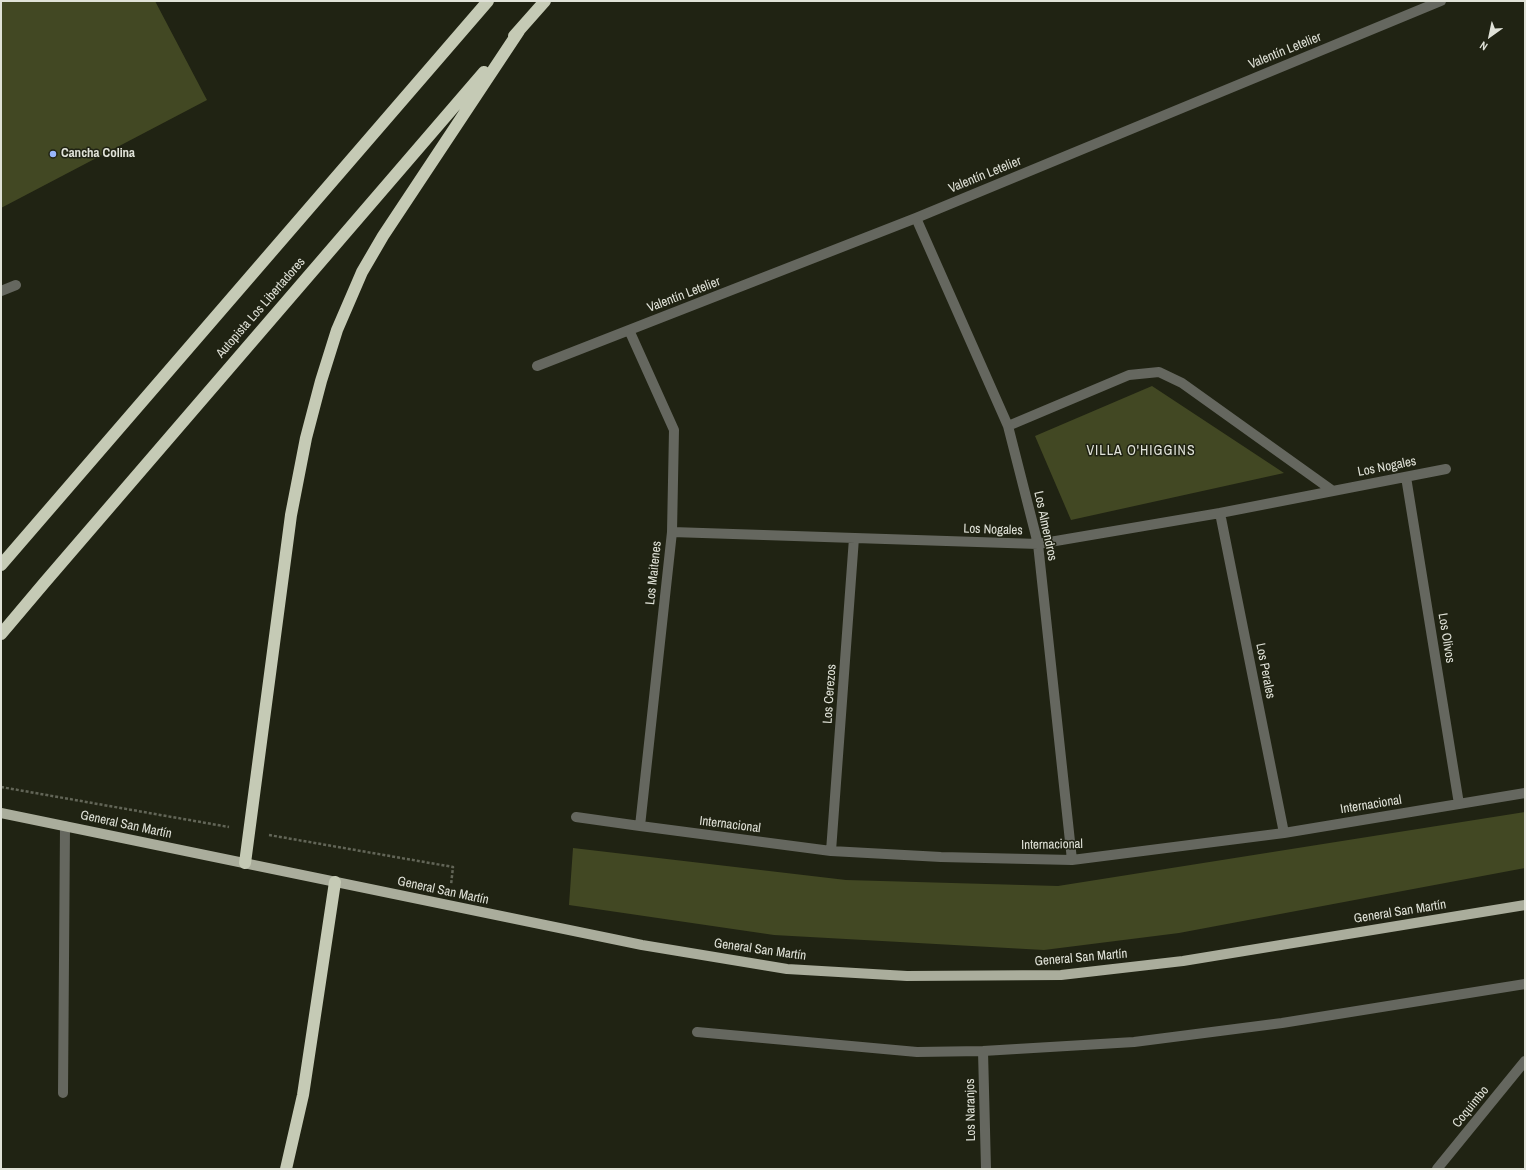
<!DOCTYPE html>
<html>
<head>
<meta charset="utf-8">
<style>
	body { margin:0 }
	#map { position:relative; width:1526px; height:1170px; overflow:hidden; background:#202313; font-family:"Archivo Narrow",sans-serif }
	canvas { display:block }
	.frame { position:absolute; inset:0; border:2px solid #e0e2d8; pointer-events:none }
	.north { position:absolute; left:1470px; top:16px; width:40px; height:40px; -webkit-text-stroke:3px #202313; paint-order:stroke; rotate:213deg; font-size:11px; font-weight:700; line-height:16px; text-align:center; color:#e0e2d8 }
	.north::after { content:''; display:block; margin:auto; width:14px; height:18px; background:#e0e2d8; clip-path:polygon(50% 0,100% 100%,50% 72%,0 100%) }
</style>
</head>
<body>
<div id="map">
<canvas width="1526" height="1170"></canvas>
<div class="frame"></div>
<div class="north">N</div>
</div>
<script>
const ctx = document.querySelector('canvas').getContext('2d');
ctx.lineJoin = 'round';
function paint(path, color) { ctx.fillStyle = color; ctx.fill(path, 'evenodd'); }
function strokePath(path, color, width, dash) { ctx.strokeStyle = color; ctx.lineWidth = width; ctx.lineCap = dash ? 'butt' : 'round'; ctx.setLineDash(dash || []); ctx.stroke(path); }
function write(font, color, halo, rows, align = 'center') {
  ctx.font = font + ' "Archivo Narrow",sans-serif'; ctx.lineWidth = 3; ctx.setLineDash([]); ctx.textBaseline = 'middle'; ctx.strokeStyle = halo; ctx.fillStyle = color; for (const [text, x, y, turn = 0] of rows) {
    ctx.save(); ctx.translate(x, y); ctx.rotate((+turn || 0) * Math.PI / 180); ctx.textAlign = isNaN(turn) ? turn : align; if (halo) ctx.strokeText(text, 0, 0); ctx.fillText(text, 0, 0); ctx.restore();
  }
}
const green = new Path2D(`
	M1,1H155L207,100L1,208Z
	M1152,386L1284,473L1071,520L1035,436Z
	M1525,812V868L1179,933L1044,950L774,935L569,905L573,848L846,880L1058,886Z`);
const path = new Path2D(`
	M1,787L229,827
	M269,835L453,867L451,885`);
const minor = new Path2D(`
	M916,218L1008,426L1038,544L1072,860
	M1,291L16,285
	M629,330L674,430L672,532L640,826
	M537,366L916,218L1441,1
	M1008,426L1129,375L1159,372L1182,383L1333,491
	M1406,477L1459,804
	M1220,513L1284,833
	M672,532L1038,544L1220,513L1446,469
	M576,817L640,826L831,851L941,857L1072,860L1284,833L1525,793
	M831,851L854,538
	M697,1032L917,1052L983,1051L1134,1042L1282,1023L1525,984
	M983,1051L986,1169
	M63,1093L65,826
	M1437,1169L1525,1061`);
const major = new Path2D(`
	M1,813L642,945L787,969L907,976L1061,975L1183,961L1525,905`);
const highway = new Path2D(`
	M514,36L545,1
	M1,565L488,1
	M1,634L45,582L484,72
	M245,863L291,515L306,438L321,381L337,330L362,272L383,236L519,31
	M286,1169L303,1095L335,882`);
const markers = [
	[53,154,4,"#98b6fd"]
];
const streetNames = [
	["Valentín Letelier",1285,51,-22],
	["Valentín Letelier",985,175,-22],
	["Valentín Letelier",684,295,-21],
	["Autopista Los Libertadores",261,308,-49],
	["Los Nogales",1387,467,-11],
	["Los Almendros",1045,526,78],
	["Los Nogales",993,530,2],
	["Los Maitenes",654,573,-84],
	["Los Olivos",1446,638,81],
	["Los Perales",1265,671,79],
	["Los Cerezos",830,694,-86],
	["Internacional",1371,805,-9],
	["General San Martín",126,825,12],
	["Internacional",730,825,7],
	["Internacional",1052,845,-1],
	["General San Martín",443,891,12],
	["General San Martín",1400,912,-9],
	["General San Martín",760,950,8],
	["General San Martín",1081,958,-5],
	["Coquimbo",1471,1107,-51],
	["Los Naranjos",971,1110,-91]
];
const poiNames = [
	["Cancha Colina",61,154]
];
const neighbourhoodNames = [
	["VILLA O'HIGGINS",1141,451]
];
paint(green, '#424823');
strokePath(path, '#626557', 2.5, [3, 2]);
strokePath(minor, '#65675f', 10);
strokePath(major, '#aaad9c', 10);
strokePath(highway, '#c5cab5', 12);
for (const [x, y, r, color] of markers) { const dot = new Path2D(); dot.arc(x, y, r, 0, 2 * Math.PI); ctx.fillStyle = color; ctx.fill(dot); strokePath(dot, '#202313', 1.5); }
write('13px', '#e0e2d8', '#202313', streetNames);
write('bold 13px', '#e0e2d8', '#202313', poiNames, 'left');
ctx.letterSpacing = '1px';
write('14px', '#e0e2d8', '#202313', neighbourhoodNames);
ctx.letterSpacing = '0px';
</script>
</body>
</html>
